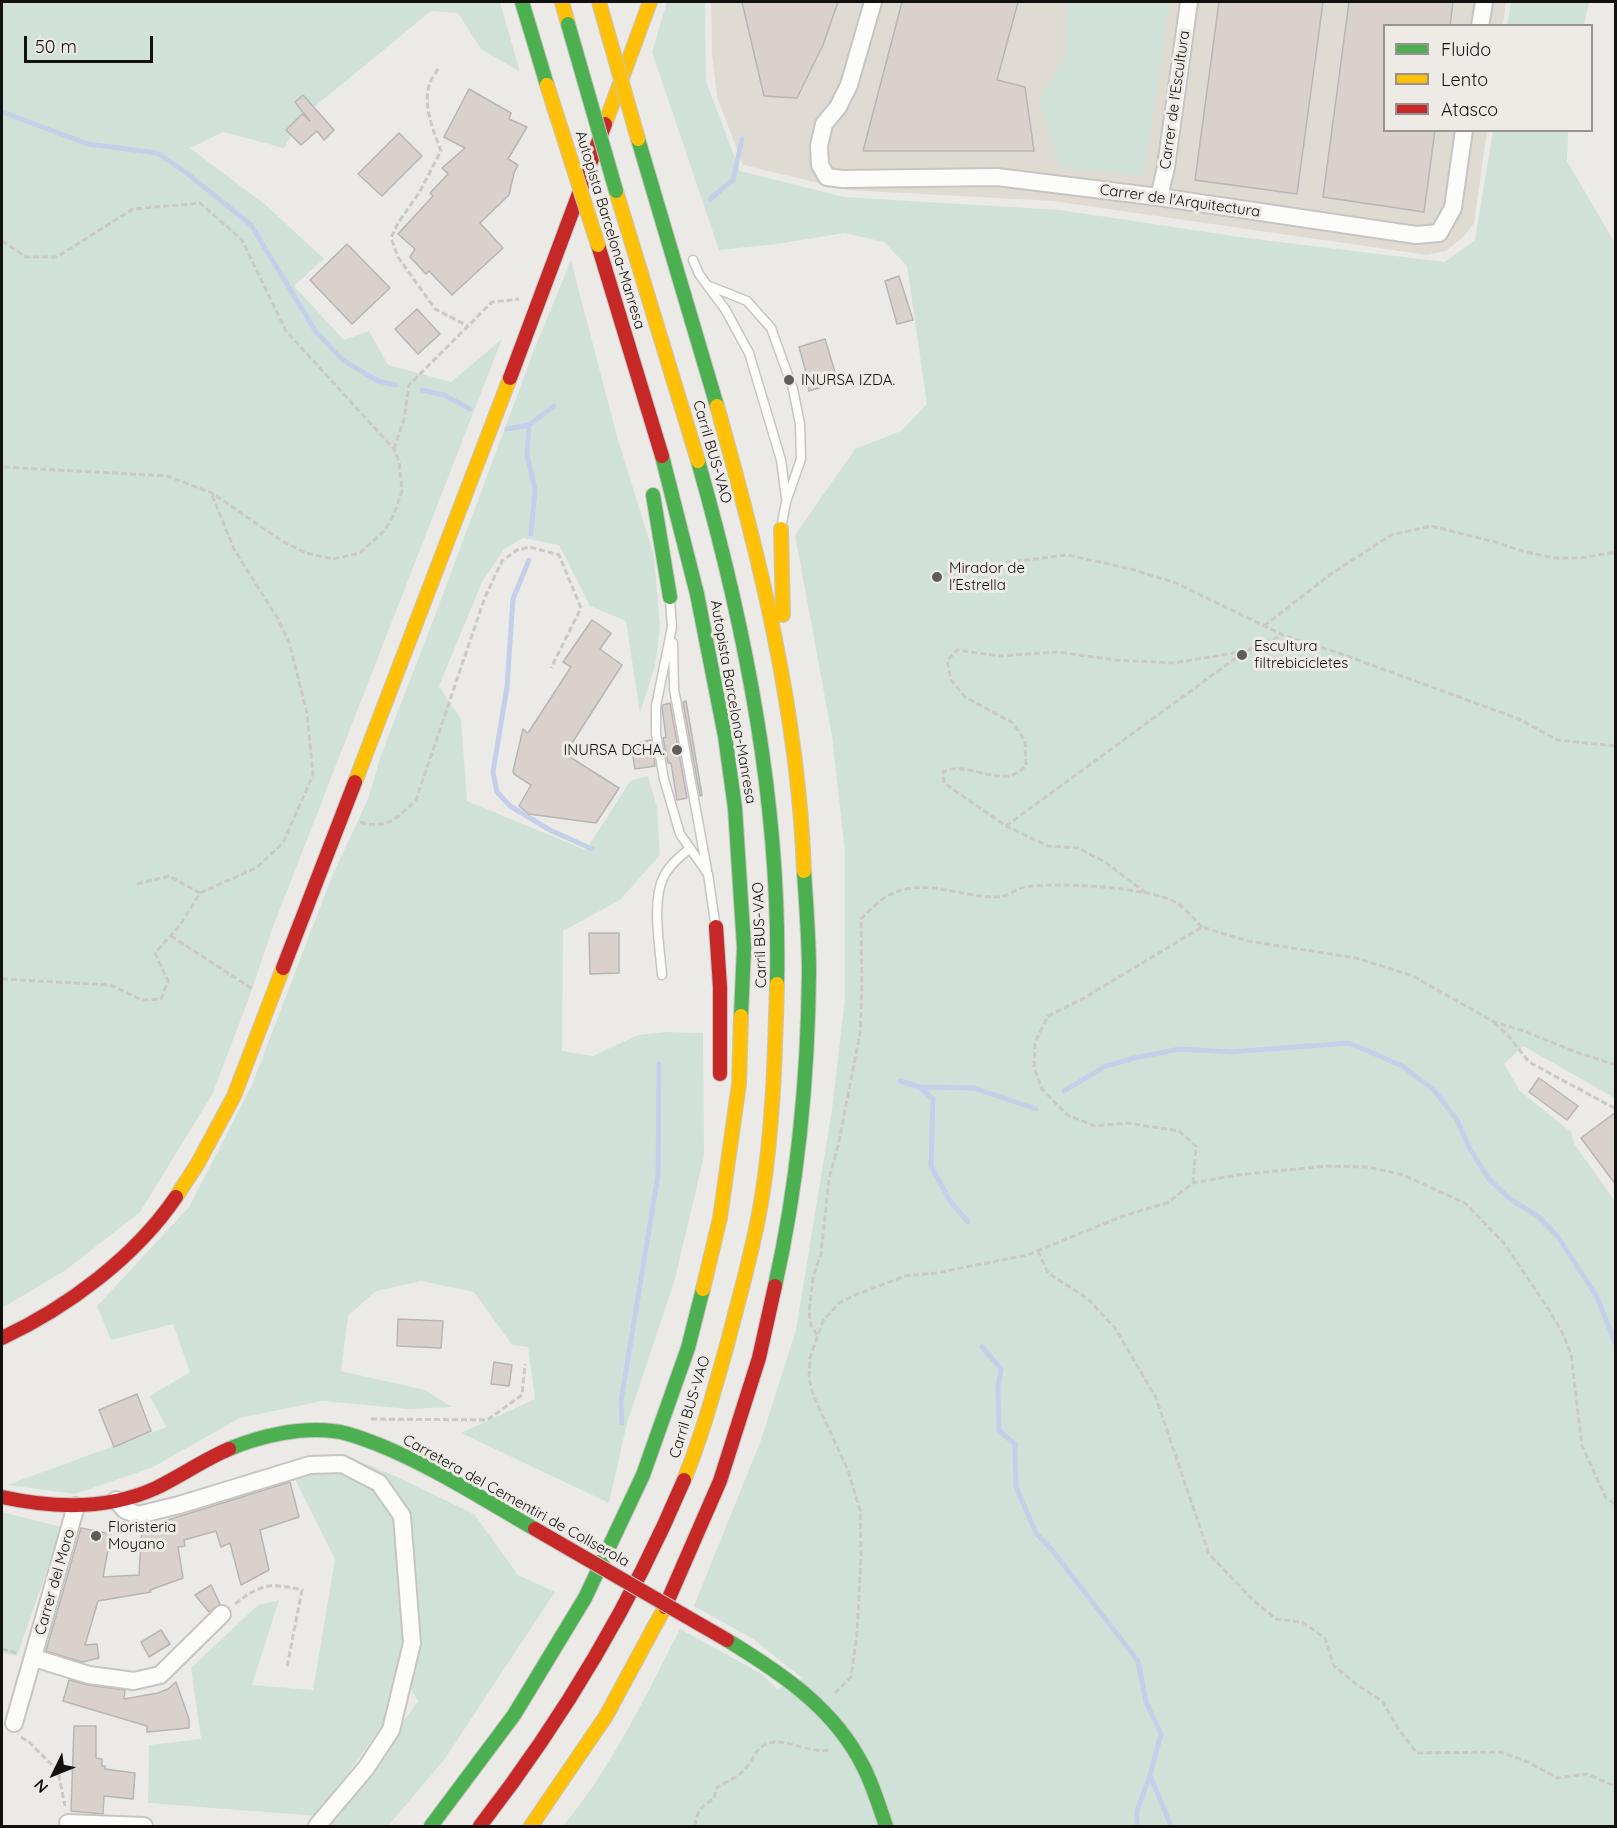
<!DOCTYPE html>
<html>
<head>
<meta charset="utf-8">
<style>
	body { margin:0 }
	#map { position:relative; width:1617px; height:1828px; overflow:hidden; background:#eceae7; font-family:Quicksand,sans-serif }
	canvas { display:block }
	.frame { position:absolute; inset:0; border:3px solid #121110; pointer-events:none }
	.legend { position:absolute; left:1383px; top:24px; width:210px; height:108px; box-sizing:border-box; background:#eeeae5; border:2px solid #969390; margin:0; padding:8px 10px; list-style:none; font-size:18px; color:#121110 }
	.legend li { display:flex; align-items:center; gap:12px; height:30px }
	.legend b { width:30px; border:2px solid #969390 }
	.north { position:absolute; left:24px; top:1744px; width:60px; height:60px; -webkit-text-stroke:4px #eeeae5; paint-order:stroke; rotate:227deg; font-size:16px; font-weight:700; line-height:24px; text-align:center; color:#121110 }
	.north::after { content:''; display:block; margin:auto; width:21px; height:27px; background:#121110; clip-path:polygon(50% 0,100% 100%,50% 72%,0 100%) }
	.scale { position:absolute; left:24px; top:36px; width:129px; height:27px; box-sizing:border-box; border:3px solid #121110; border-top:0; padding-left:8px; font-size:18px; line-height:21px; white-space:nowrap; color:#121110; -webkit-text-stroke:4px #eeeae5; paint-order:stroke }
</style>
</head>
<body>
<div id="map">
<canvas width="1617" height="1828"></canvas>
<div class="frame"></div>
<ul class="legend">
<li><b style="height:8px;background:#4caf50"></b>Fluido</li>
<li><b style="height:8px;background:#ffc107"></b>Lento</li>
<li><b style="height:8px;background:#c62828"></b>Atasco</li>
</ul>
<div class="north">N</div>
<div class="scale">50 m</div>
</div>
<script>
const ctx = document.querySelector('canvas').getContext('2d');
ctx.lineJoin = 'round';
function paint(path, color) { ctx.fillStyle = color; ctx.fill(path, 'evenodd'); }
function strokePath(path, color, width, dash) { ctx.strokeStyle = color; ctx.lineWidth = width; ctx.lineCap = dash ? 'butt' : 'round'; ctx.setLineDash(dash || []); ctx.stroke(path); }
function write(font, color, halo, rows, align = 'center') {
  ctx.font = font + ' Quicksand,sans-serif'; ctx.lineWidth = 6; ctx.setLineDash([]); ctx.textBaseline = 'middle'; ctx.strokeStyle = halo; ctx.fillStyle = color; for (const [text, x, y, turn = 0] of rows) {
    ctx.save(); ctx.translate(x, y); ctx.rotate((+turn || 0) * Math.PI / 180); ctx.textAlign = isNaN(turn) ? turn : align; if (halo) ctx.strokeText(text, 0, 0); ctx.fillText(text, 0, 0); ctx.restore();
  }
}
const built = new Path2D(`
	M711,2H1506L1503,25L1384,26V130L1487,131L1474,223L1464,236L1446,251L1427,255L1053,201L848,190L743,165L717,97L712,54Z`);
const green = new Path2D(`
	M2,2H500L520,72L481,49L458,13L431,11L302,117L284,148L223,132L190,148L267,206L324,259L294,286L344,340L369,331L388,365L451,382L502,339L273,927L249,998L212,1095L140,1212L66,1270L2,1308Z
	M667,2H705L706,81L740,171L844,197L1060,210L1247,238L1445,262L1475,240L1493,131H1568L1567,161L1615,243V1098L1523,1046L1504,1064L1520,1091L1571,1132L1575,1145L1615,1201V1826H563C612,1767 645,1697 680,1629L762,1674L777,1689L802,1678L753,1639L694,1606L761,1440L796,1330L832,1109L845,998V852L832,736L795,535L855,449L901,431L927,404L907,266L884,242L845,233L777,244L719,250L652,52Z
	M1067,2H1170L1144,176L1061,167L1039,100L1066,53Z
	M1511,2H1589L1584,25H1507Z
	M571,260L616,433L654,556L660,627L655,666L640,713L626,621L590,606L559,545L523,538L504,549L482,582L439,686L461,719L467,801L586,850L630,781L648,776L657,807L660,855L620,900L563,931L562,1051L593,1056L638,1035L666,1032L703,1033L704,1156L675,1279L627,1423L609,1503L461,1433L535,1399L528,1347L512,1345L474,1292L421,1281L376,1291L348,1316L341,1371L425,1390L452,1407L409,1409L322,1401L240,1418L151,1468L75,1494L7,1485L166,1427L150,1396L190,1372L173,1324L111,1340L97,1306L189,1207L251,1087L333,874L368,799L381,755L436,613L534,350Z
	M343,1455L393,1475L474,1514L518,1575L555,1592L444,1760L388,1826H328L418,1701L410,1687L317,1816L148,1803L149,1745L201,1739L191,1668L258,1605L279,1600L252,1685L313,1690L335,1559L294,1477Z
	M2,1512L62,1527L17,1656L2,1653Z`);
const stream = new Path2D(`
	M2,112L88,144L157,153L188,174L251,225L316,332L344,361L378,381L396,385
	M710,199L733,180L742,139
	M422,390L444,395L470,409
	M529,425L527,455L535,489L531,534
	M507,429L529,425L554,406
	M529,560L513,599L507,687L493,772L497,792L510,806L550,830L592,849
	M900,1081L919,1087L974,1088L1036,1109
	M919,1087L933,1099L931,1166L950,1201L968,1222
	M1064,1091L1106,1066L1134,1058L1180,1049L1231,1052L1348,1043L1366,1050L1402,1066L1434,1090L1457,1120L1470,1149L1488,1178L1510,1199L1538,1216L1558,1237L1597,1297L1616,1345
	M982,1347L1001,1369L998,1387L999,1431L1015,1444L1016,1487L1036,1533L1052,1550L1138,1661L1146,1702L1161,1734L1150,1775L1171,1826
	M622,1423L621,1401L658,1175L659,1064
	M1137,1826V1811L1150,1775`);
const building = new Path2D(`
	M742,2H838L823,45L797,98L764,96Z
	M902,2H1018L997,80L1025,87L1034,151H863Z
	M1219,2H1323L1297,194L1195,180Z
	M1349,2H1453L1450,26H1384V130H1435L1424,212L1323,197Z
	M469,89L511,113L509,119L527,127L508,159L518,165L514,173L509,195L480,223L503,248L452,295L429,271L426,274L410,257L415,249L398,234L433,196L430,193L448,174L442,168L465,148L444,137Z
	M303,95L334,130L324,140L317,131L301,145L286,130L302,114L310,121L295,102Z
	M399,133L422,156L382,196L358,174Z
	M347,244L390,288L352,324L310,280Z
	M899,276L913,320L897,324L885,281Z
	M417,309L440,334L418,354L395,329Z
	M825,339L838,382L809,391L805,376H807L799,347Z
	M592,620L611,633L600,649L622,665L565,754L619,788L596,823L529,814L519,806L531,785L514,774L513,771L523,729L528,733L571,667L563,662Z
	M686,701L702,795L700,796L683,702Z
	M670,703L687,798L677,800L671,763H668L663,738L666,737L662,707L663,705Z
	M651,740L655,766L635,769L631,744Z
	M589,933H619V973L590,974Z
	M1539,1078L1578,1106L1567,1120L1529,1092Z
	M1616,1112V1185L1581,1138Z
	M398,1319L443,1321L441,1348L397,1346Z
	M494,1362L512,1365L509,1386L491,1384Z
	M137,1394L151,1431L114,1447L99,1410Z
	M290,1482L299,1517L260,1530L269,1570L241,1585L230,1543L221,1547L216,1531L184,1540L185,1546L178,1547L183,1578L150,1590L151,1592L98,1601L85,1645L97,1644L99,1658L82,1662L46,1651L81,1528L111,1534L103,1577L139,1575L142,1528Z
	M211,1585L220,1604L209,1612L195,1595Z
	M161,1630L170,1644L149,1657L141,1642Z
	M69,1680L88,1685L125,1690L124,1699L158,1693L168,1689L176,1682L189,1719V1728L147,1732V1726L63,1701Z
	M74,1726H96V1758L102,1759V1766H105V1769L135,1773L133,1799L104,1796L103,1814L71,1811Z`);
const path = new Path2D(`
	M438,69C435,74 430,80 429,86C423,107 434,132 441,151L419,193L398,223L391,238L398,257L435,309L468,326
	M2,241L26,257H57L133,209L200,203L242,240L286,331L394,449L399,461L402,491L394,514L385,530L360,553L333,559L306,553L282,541L212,493L167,476L2,467
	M394,449L404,419L409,385L492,302L519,299
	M936,577L967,567L1068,555L1131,569L1176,583L1283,635L1339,653L1519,719L1557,740L1616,746
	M1264,626L1331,574L1391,535L1431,526L1495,542L1525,552L1555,558H1581L1616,552
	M360,822C386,830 398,818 416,800L485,597L502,561L517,550L530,547L559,555L581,608L551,668
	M1006,826L1244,652
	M137,884L169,876L200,893
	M1146,893L1105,862L1078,848L1048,846L1006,826L944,783L943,772C962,762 988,779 1009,776C1015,775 1021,770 1026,766L1025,741L1013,723L965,697L951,680L947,661L957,650L999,656L1057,652L1116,660L1173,663L1246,651L1283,635
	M171,936L254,990
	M2,979L110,985L142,1000L161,999L168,981L155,953L180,925L200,893L256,868L283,843L313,775L307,713L289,642L278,619L234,549L212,495
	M1494,1023L1506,1033L1529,1062L1616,1109
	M1193,1183L1196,1146L1179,1131L1127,1123L1095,1126L1067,1115L1042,1089L1034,1068L1035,1042L1048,1016L1084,998L1202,927L1248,941L1356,958L1413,976L1494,1022L1521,1030L1573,1051L1616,1065
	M1038,1251L1048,1273L1088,1299L1115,1328L1156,1398L1209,1554L1253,1600L1276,1619L1302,1622L1325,1638L1334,1666L1356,1684L1382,1701L1399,1730L1417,1753L1500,1752L1528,1762L1557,1778L1587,1774L1612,1785L1616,1789
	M817,1335L811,1325L809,1312L813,1277L821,1254L829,1179L838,1146L860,1034L862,986L861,919C869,911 879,900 889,895C926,877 958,897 996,897C1007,898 1016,888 1026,887C1058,882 1142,887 1171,900C1183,905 1193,918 1202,927
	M371,1419L487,1420L522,1395L525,1364
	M235,1604C262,1583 270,1583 302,1590L287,1667
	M2,1649L17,1653
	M835,1693L851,1677L857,1634L861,1555L860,1510L848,1470L814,1397L809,1379L810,1358L823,1321L839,1303L855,1295L905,1276L936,1273L1027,1255L1123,1216L1167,1203L1193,1183L1237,1175L1326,1166L1368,1167L1403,1175L1465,1203L1504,1243L1549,1310L1562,1332L1571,1354L1582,1446L1606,1498L1616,1505
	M21,1737L29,1742L58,1771L65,1806
	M695,1826C696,1812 702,1805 714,1799L717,1787C727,1782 738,1777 745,1769C754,1760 755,1747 770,1743C787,1738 808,1754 830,1750`);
const lane = new Path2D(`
	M693,260L699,274L707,285L747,301L771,328L793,389L800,424L801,459L786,502L782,523
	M707,285L725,309L749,353L781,460L786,498
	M670,601L672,627L656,706V734L664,779L680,834L708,874L715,922
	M673,643L674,689L707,870
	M662,975C660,947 651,901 664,876C670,864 680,857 690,848`);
const street = new Path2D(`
	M873,2L849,85L838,107L824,124L819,146L820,165L827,177L842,179L997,177L1159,197L1416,235L1439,233L1453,208L1464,130
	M1480,26L1484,2
	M1159,197L1166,167L1189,2
	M116,1500L125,1510L138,1515L179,1505L310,1465L342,1464L379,1483L402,1516L412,1643L391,1730L366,1768L317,1826
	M34,1658L89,1675L134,1681L160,1675L222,1614
	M14,1723L76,1506
	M68,1823L144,1826`);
const fast = new Path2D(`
	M522,2L547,85
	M638,139L717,406
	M662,456L697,594L725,736L735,808L744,947L741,1016
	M698,461C746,630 781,807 777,984
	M653,495L670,597
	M775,1286C798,1183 808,1077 809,972C809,938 806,904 804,871
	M229,1449C260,1436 299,1427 333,1431C348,1432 363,1439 377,1444C432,1466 483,1499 535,1529
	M727,1640C781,1673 834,1708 863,1766C873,1785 879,1806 886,1826
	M431,1826L514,1715L585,1598L643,1475L688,1348L703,1289`);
const slow = new Path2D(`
	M562,2L568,24
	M605,124L650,2
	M616,191L698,461
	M717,406C760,558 798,712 804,871
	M781,529L783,615
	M355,782L510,378
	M176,1197L198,1163L234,1096L283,968
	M703,1289L720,1218L739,1084L741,1016
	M684,1480C702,1436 714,1391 727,1345C739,1298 753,1251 761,1203C773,1131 775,1057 777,984
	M531,1826L606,1716L665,1607`);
const jam = new Path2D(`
	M598,245L662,456
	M510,378L605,124
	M716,927L720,987V1074
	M283,968L355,782
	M2,1338C68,1307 135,1257 176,1197
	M2,1497C52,1508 108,1510 156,1488C181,1476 203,1460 229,1449
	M665,1607L720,1481L759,1358L775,1286
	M480,1826C563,1719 631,1605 684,1480`);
const fastBridge = new Path2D(`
	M568,24L616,191`);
const slowBridge = new Path2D(`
	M599,2L638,139
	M547,85L598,245`);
const jamBridge = new Path2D(`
	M535,1529L727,1640`);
const markers = [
	[789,380,6,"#5e5d5b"],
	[937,577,6,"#5e5d5b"],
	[1242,655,6,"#5e5d5b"],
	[677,750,6,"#5e5d5b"],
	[96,1536,6,"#5e5d5b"]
];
const streetNames = [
	["Carrer de l'Escultura",1175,100,-82],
	["Carrer de l'Arquitectura",1180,201,8],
	["Autopista Barcelona-Manresa",610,230,73],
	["Carril BUS-VAO",712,452,74],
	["Autopista Barcelona-Manresa",733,702,80],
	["Carril BUS-VAO",760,935,-92],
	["Carril BUS-VAO",690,1407,-73],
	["Carretera del Cementiri de Collserola",516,1501,29],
	["Carrer del Moro",55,1582,-74]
];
const poiNames = [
	["INURSA IZDA.",801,380],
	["Mirador de",949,568],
	["l'Estrella",949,585],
	["Escultura",1254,646],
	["filtrebicicletes",1254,663],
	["INURSA DCHA.",665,750,"right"],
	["Floristeria",108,1527],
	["Moyano",108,1544]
];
paint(built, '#dfdbd3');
paint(green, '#d0e2d8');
strokePath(stream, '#c4d0e9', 5);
paint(building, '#dbd1cc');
strokePath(building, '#b7b5b3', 1.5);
strokePath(lane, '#c6c5c3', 11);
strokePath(street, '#c6c5c3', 20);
strokePath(fast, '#c6c5c3', 16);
strokePath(slow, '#c6c5c3', 16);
strokePath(jam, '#c6c5c3', 16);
strokePath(path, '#cac9c8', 3, [6, 3]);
strokePath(lane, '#fcfcfb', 8);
strokePath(street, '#fcfcfb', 16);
strokePath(fast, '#4caf50', 14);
strokePath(slow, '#ffc107', 14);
strokePath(jam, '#c62828', 14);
strokePath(fastBridge, '#c6c5c3', 16, []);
strokePath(slowBridge, '#c6c5c3', 16, []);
strokePath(jamBridge, '#c6c5c3', 16, []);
strokePath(fastBridge, '#4caf50', 14);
strokePath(slowBridge, '#ffc107', 14);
strokePath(jamBridge, '#c62828', 14);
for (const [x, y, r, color] of markers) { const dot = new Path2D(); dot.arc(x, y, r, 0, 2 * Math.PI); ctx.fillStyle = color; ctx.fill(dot); strokePath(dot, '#eeeae5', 2); }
write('15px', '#121110', '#eeeae5', streetNames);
write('15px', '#121110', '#eeeae5', poiNames, 'left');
</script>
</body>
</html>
